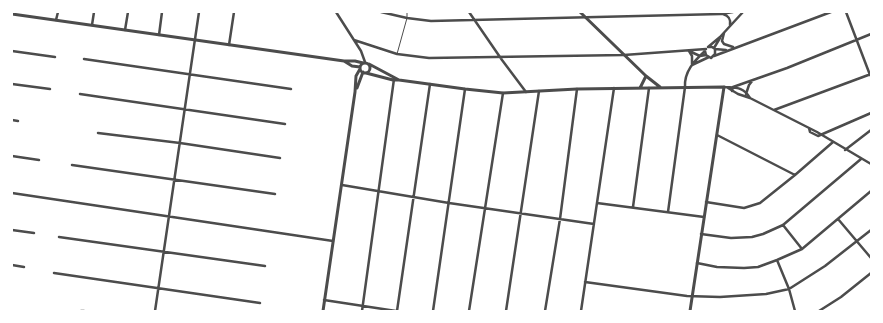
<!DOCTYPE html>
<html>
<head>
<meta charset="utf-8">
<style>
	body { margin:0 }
	#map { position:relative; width:883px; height:323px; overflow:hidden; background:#fff; font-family:Barlow,sans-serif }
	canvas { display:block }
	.frame { position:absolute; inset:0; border:13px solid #fff; pointer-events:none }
</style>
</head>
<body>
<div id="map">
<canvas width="883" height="323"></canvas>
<div class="frame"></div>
</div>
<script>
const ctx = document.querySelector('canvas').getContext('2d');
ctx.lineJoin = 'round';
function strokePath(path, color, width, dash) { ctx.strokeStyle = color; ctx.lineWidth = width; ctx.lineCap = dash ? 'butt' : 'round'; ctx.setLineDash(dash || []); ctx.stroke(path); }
const service = new Path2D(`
	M397,54L407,18V12`);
const minor = new Path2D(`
	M336,12L361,51L365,62
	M381,12L407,18L431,21L721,14L733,12
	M469,12L502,60L526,92
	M846,12L870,75
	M723,14C729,16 731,19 730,25
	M56,20L58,12
	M92,25L94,12
	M125,30L128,12
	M724,33L722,41L724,44L733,47
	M159,35L162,12
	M354,40L397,54L429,58L624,55L706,49
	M229,45L234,12
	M708,47L720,37L743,12
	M708,47H712L715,49L726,50
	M714,48L720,38
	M12,51L55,57
	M689,51L700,56L706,55
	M689,51L692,56V65
	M705,51L706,55L711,58L715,54V49
	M714,56L831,12
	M84,59L291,89
	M692,65L709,57
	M12,84L50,89
	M724,87C735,88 743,86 750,98L817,132L871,164
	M728,88L738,94L750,98
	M732,91L733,87L787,68L871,34
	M80,94L285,124
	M746,94L749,85L753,80
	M774,110L871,74
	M12,120L18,121
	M809,128L810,132L818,136L871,113
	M98,133L180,143L280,158
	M717,135L795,175
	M845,150L871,130
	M12,156L39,160
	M72,165L275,194
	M342,185L449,203L594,224
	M12,193L333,241
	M706,202L744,208L760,203L795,175L833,142
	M597,203L704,217
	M633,207L649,88
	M668,212L685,87C684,72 694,61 705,51
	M838,219L871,258
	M783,225L802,249
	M12,230L34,233
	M701,234L731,238L752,237L763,234L783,225L861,159
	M59,237L265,266
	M777,260L789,289L795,311
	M697,263L717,267L744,268L758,267L777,260L802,249L871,191
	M12,265L24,267
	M54,273L260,303
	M585,282L687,296L720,297L766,294L789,289L825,266L871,230
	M324,300L396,311
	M81,311H84
	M155,311L199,12
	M362,311L394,79
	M397,311L430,84
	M433,311L465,89
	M469,311L503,93
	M506,311L539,91
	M545,311L560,219L577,89
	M581,311L614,88
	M819,311L841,297L871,273`);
const tertiary = new Path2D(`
	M580,12L646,76L660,87
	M12,14L344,61H355L363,63
	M344,61L352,66L360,67
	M360 68a5 5 0 1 1 10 0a5 5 0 1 1-10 0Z
	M369,64L399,80
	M366,73L393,80H399L465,89L503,93L577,89L724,87L690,311
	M357,88L363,72
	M640,88L646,76
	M323,311L355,92L356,76L360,69`);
strokePath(service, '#4c4c4c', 1);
strokePath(minor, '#4c4c4c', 2.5);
strokePath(tertiary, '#4c4c4c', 3);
</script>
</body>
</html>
